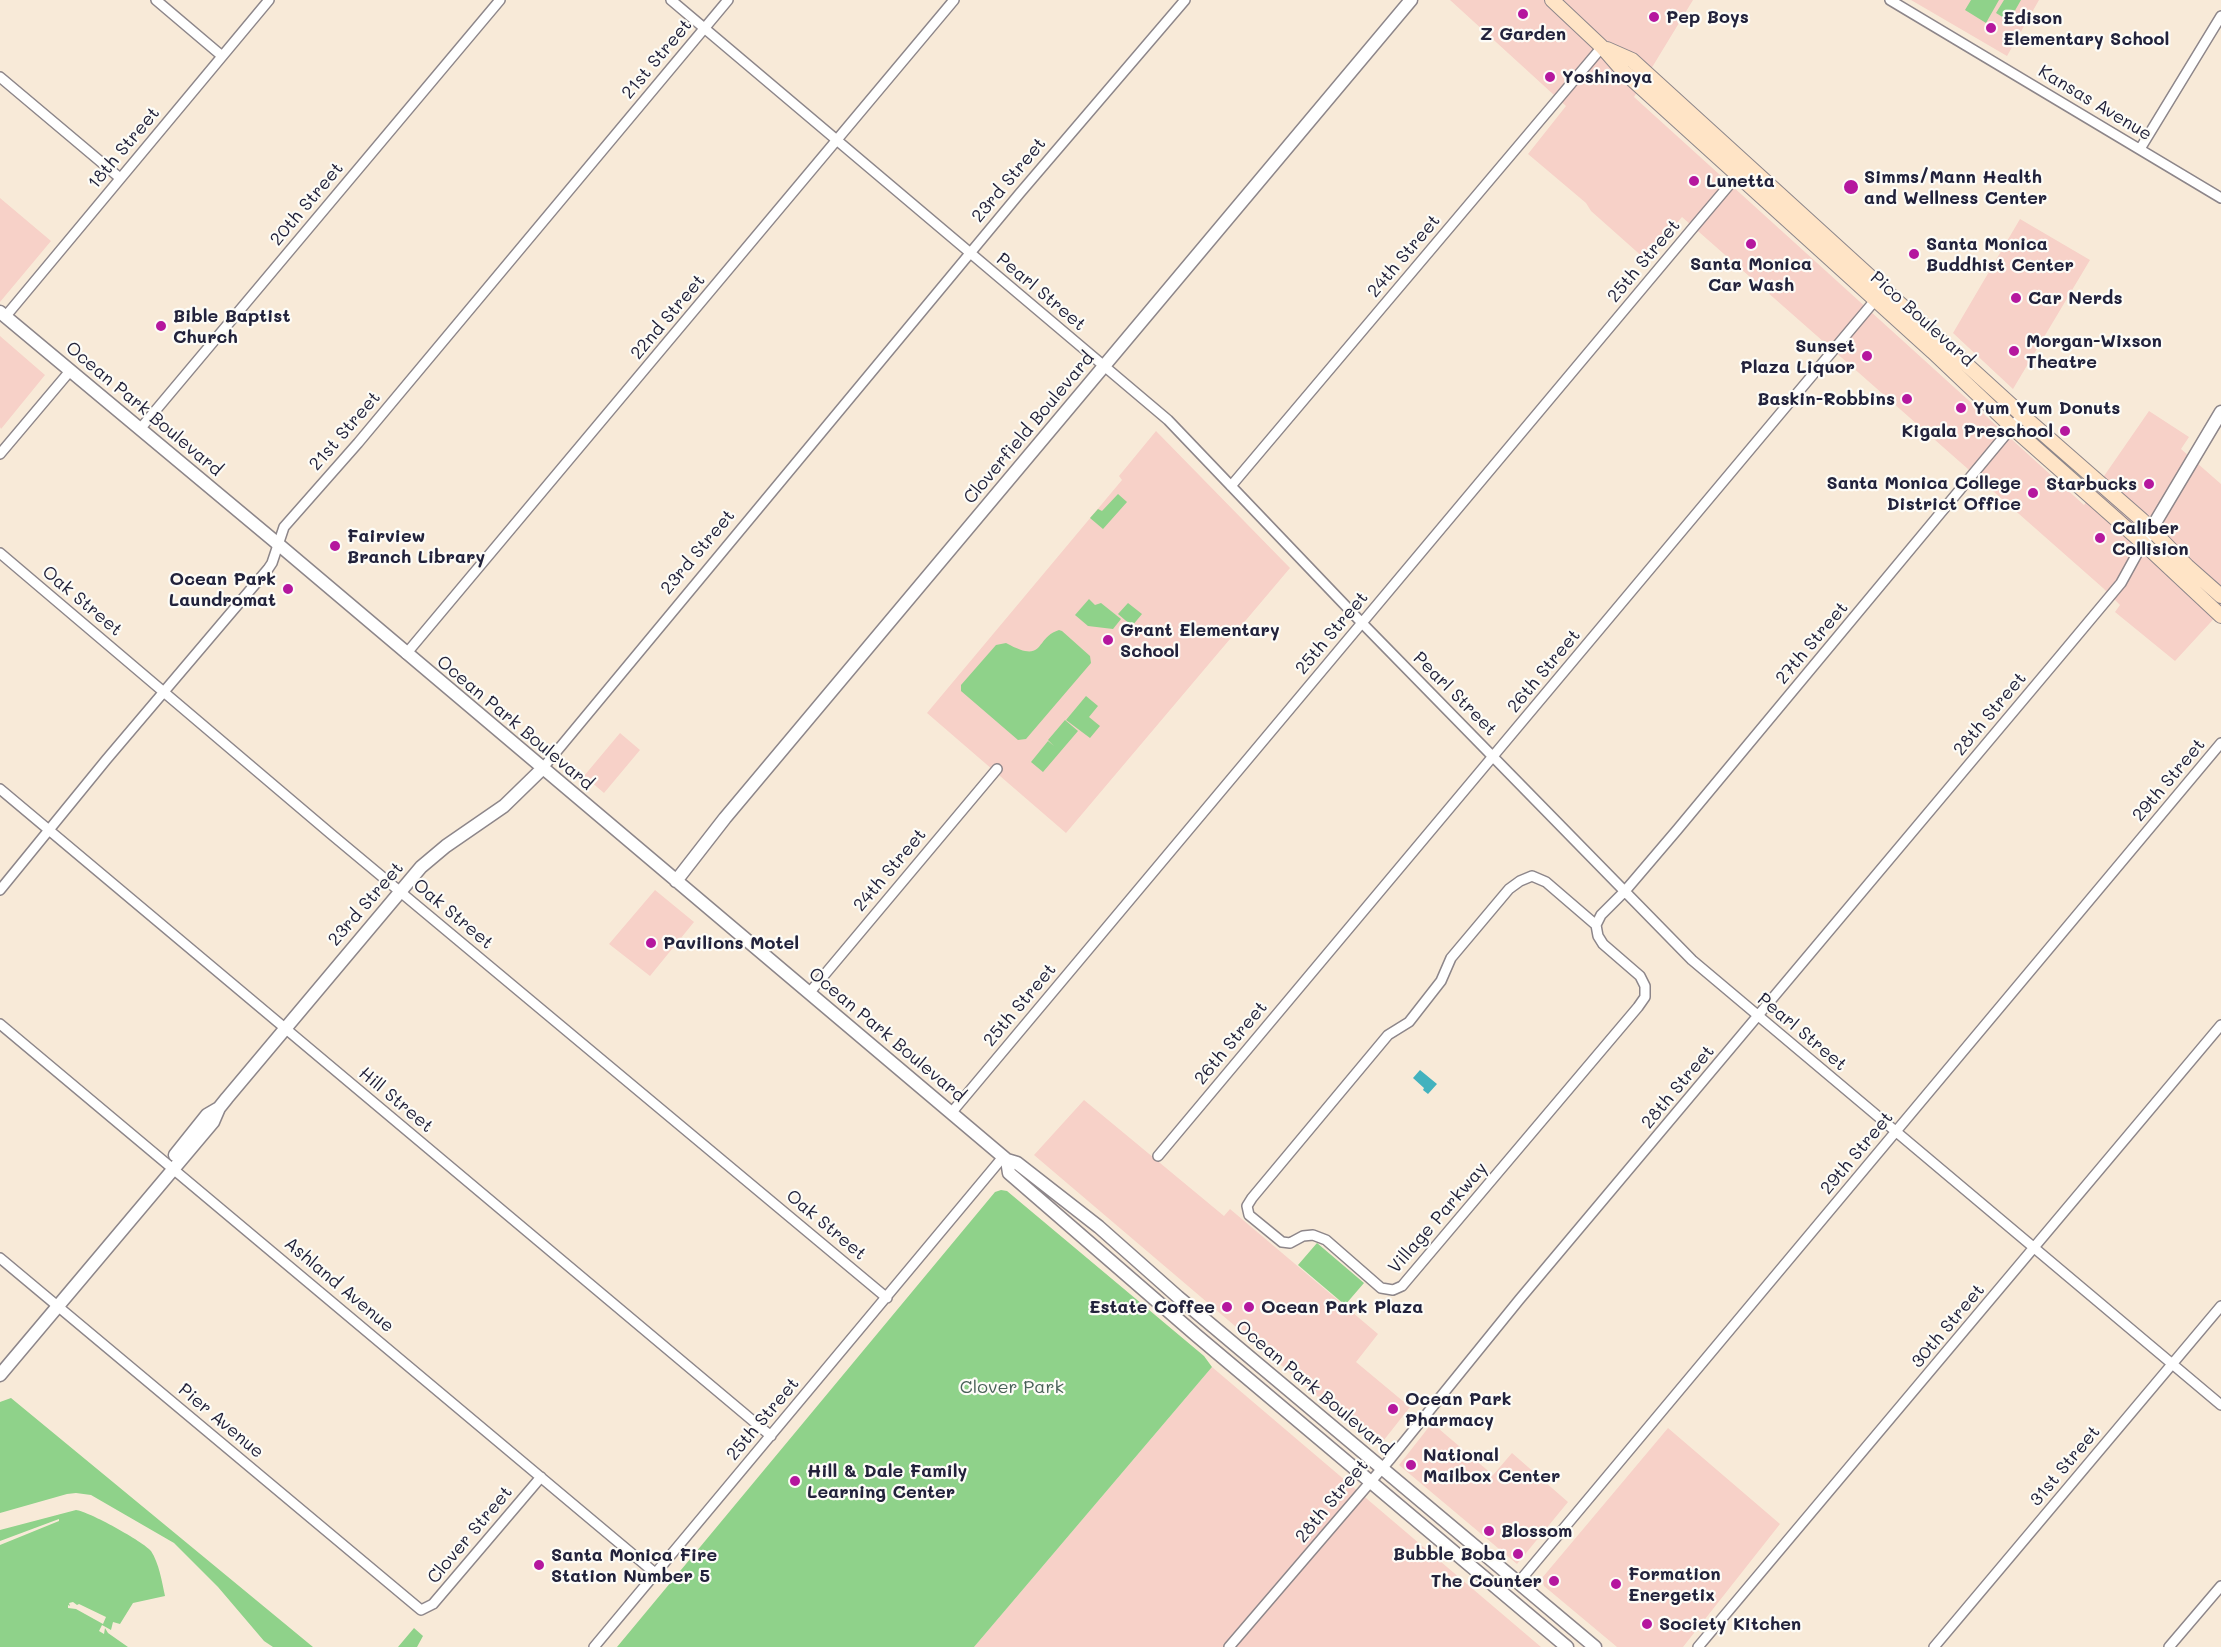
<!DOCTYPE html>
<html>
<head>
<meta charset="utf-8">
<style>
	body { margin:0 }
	canvas { display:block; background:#f8ead8 }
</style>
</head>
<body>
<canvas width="2221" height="1647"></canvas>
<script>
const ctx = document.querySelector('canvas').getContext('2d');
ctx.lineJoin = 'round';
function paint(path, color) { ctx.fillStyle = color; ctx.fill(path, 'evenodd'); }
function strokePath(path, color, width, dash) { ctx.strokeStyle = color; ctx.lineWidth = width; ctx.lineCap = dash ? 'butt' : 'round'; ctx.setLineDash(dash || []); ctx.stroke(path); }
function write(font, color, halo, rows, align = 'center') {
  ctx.font = font + ' Mali,sans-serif'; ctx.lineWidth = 4.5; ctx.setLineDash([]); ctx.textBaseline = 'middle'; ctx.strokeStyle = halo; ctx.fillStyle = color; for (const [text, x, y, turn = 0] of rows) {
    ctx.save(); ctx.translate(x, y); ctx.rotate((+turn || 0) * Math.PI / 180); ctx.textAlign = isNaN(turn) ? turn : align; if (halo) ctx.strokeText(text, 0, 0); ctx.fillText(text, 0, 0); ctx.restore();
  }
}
const built = new Path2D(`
	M1450,0H1693L1634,97L2084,505L2149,411L2189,437L2181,449L2221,484V611L2175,661L2115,612L2120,605L2103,588L1682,217L1645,259L1591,211L1586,203L1528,154L1566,106Z
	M1911,0H2039L2007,56Z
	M0,198L51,241L0,302Z
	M2020,219L2090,260L2013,389L1953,333Z
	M0,336L45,375L1,429L0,427Z
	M1156,431L1290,568L1066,833L927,713L1122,480L1119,476Z
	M620,733L640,750L604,793L584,776Z
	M655,890L694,922L650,976L609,944Z
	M1084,1100L1224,1216L1230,1209L1378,1334L1356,1362L1410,1407L1380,1445L1322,1400L1034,1155Z
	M1212,1367L1541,1647H974Z
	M1432,1423L1493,1475L1512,1453L1568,1502L1517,1564L1399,1465Z
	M1668,1428L1780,1524L1683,1647H1617L1544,1586L1542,1578Z`);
const green = new Path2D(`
	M1971,0H1999L1986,23L1965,10Z
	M2004,0H2021L2009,21L1996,13Z
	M1118,494L1127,502L1103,529L1090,518L1098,509L1102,511Z
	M1089,599L1095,605L1101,603L1121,619L1113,629L1088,626L1075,615Z
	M1128,603L1142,614L1132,626L1118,614Z
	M1059,630L1062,631L1090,656L1091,663L1026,739L1018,740L961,691V685L996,645L1006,643C1046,665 1034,638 1059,630Z
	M1086,696L1098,706L1089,717L1100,726L1090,738L1066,720Z
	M1065,720L1078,731L1043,772L1031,762L1048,741L1054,746L1048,740Z
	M1001,1190L1007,1191L1204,1356L1212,1367L974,1647H617L995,1192Z
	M1317,1243L1364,1283L1345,1305L1298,1265Z
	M11,1398L313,1647H273L264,1641L218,1587L174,1543L91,1495L76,1493L67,1494L0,1513V1402Z
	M76,1510C88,1511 144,1542 151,1551C159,1563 162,1582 165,1596L133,1603L120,1624L113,1622L111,1630L102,1625L99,1631L104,1634L105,1628L108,1633L128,1647H0V1545L59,1521V1519L0,1541V1530ZM73,1602L77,1605L79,1604L106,1617L103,1624L76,1609L68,1608V1605L70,1606L69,1603Z
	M414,1628L423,1636L417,1647H398Z`);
const water = new Path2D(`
	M1420,1070L1437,1084L1428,1094L1423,1090L1424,1088L1413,1078Z`);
const minor = new Path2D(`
	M156,0L222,56
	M671,0L1168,420L1362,623L1692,960L2221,1405
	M1890,0L2221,198
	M0,77L120,178
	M2140,149L2221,16
	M5,317L269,0
	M140,429L500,0
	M0,454L70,371
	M1231,486L1602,47
	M0,553L331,834L887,1298
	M406,654L954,0
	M542,769L1020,193L1185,0
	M0,789L771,1436
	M1532,876L1546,882L1596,925L1598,936L1603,944L1640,976L1645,986V997L1638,1007L1402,1286L1393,1290L1381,1288L1326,1240L1313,1235L1303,1236L1290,1243L1282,1242L1249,1215L1247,1206L1252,1198L1388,1035L1409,1022L1441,981L1451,958L1509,889L1520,881Z
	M0,890L106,760L268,569L272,563L284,527L358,443L728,0
	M1596,925L1601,915L1625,891L1677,830L2022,415
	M810,992L997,769
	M0,1024L655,1573
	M952,1112L1692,229L1730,184L1735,173
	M1158,1156L1877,298
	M0,1258L421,1610L433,1604L541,1477
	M1518,1583L2221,743
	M594,1647L1003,1157
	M1229,1647L1391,1458L1519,1300L2060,656L2121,583L2143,543
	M1698,1647L2221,1025
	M1934,1647L2221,1306
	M2169,1647L2221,1586`);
const tertiary = new Path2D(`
	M0,312L278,544L1007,1160L1017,1163L1099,1227L1178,1297L1595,1647
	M2143,543L2221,412
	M676,881L725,818L1411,0
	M175,1155L207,1115L219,1108
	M1007,1160L1009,1173L1196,1335L1567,1647
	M0,1375L213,1122L219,1108L227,1098L421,867L446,846L504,806L542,769`);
const secondary = new Path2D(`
	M1552,0L1602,47L1623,71L1933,352L2013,428L2143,543L2221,616
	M1607,49L1632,60L2022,415L2142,520L2187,566L2221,596`);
const markers = [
	[1523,14,6,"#b5179e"],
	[1654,17,6,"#b5179e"],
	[1991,28,6,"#b5179e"],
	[1550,77,6,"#b5179e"],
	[1694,181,6,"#b5179e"],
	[1851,187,8,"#b5179e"],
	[1751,244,6,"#b5179e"],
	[1914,254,6,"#b5179e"],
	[2016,298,6,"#b5179e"],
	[161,326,6,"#b5179e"],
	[2014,351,6,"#b5179e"],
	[1867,356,6,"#b5179e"],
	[1907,399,6,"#b5179e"],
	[1961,408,6,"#b5179e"],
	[2065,431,6,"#b5179e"],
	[2149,484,6,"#b5179e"],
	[2033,493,6,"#b5179e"],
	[2100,538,6,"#b5179e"],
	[335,546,6,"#b5179e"],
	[288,589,6,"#b5179e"],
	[1108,640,6,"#b5179e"],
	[651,943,6,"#b5179e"],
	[1227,1307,6,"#b5179e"],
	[1249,1307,6,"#b5179e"],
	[1393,1409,6,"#b5179e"],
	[1411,1465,6,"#b5179e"],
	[795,1481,6,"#b5179e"],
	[1489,1531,6,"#b5179e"],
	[1518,1554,6,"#b5179e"],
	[539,1565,6,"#b5179e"],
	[1554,1581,6,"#b5179e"],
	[1616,1584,6,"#b5179e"],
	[1647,1624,6,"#b5179e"]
];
const poiNames = [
	["Pep Boys",1666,17],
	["Edison",2003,18],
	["Elementary School",2003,39],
	["Z Garden",1523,34,"center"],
	["Yoshinoya",1562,77],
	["Simms/Mann Health",1864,177],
	["and Wellness Center",1864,198],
	["Lunetta",1706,181],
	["Santa Monica",1926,244],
	["Buddhist Center",1926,265],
	["Santa Monica",1751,264,"center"],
	["Car Wash",1751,285,"center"],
	["Car Nerds",2028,298],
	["Bible Baptist",173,316],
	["Church",173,337],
	["Morgan-Wixson",2026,341],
	["Theatre",2026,362],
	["Sunset",1855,346,"right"],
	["Plaza Liquor",1855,367,"right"],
	["Baskin-Robbins",1895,399,"right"],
	["Yum Yum Donuts",1973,408],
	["Kigala Preschool",2053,431,"right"],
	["Santa Monica College",2021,483,"right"],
	["District Office",2021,504,"right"],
	["Starbucks",2137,484,"right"],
	["Caliber",2112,528],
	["Collision",2112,549],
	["Fairview",347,536],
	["Branch Library",347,557],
	["Ocean Park",276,579,"right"],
	["Laundromat",276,600,"right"],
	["Grant Elementary",1120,630],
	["School",1120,651],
	["Pavilions Motel",663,943],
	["Estate Coffee",1215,1307,"right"],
	["Ocean Park Plaza",1261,1307],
	["Ocean Park",1405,1399],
	["Pharmacy",1405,1420],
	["National",1423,1455],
	["Mailbox Center",1423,1476],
	["Hill & Dale Family",807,1471],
	["Learning Center",807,1492],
	["Blossom",1501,1531],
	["Bubble Boba",1506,1554,"right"],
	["Santa Monica Fire",551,1555],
	["Station Number 5",551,1576],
	["Formation",1628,1574],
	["Energetix",1628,1595],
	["The Counter",1542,1581,"right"],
	["Society Kitchen",1659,1624]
];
const streetNames = [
	["21st Street",657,59,-50],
	["Kansas Avenue",2095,103,31],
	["18th Street",124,148,-50],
	["23rd Street",1009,180,-50],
	["20th Street",307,204,-50],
	["24th Street",1404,256,-50],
	["25th Street",1644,261,-50],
	["Pearl Street",1041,292,40],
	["22nd Street",668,317,-50],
	["Pico Boulevard",1922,319,42],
	["Ocean Park Boulevard",144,409,40],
	["Cloverfield Boulevard",1029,428,-50],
	["21st Street",345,431,-49],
	["23rd Street",698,552,-50],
	["Oak Street",82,601,40],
	["25th Street",1332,633,-50],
	["27th Street",1812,643,-50],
	["26th Street",1544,671,-50],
	["Pearl Street",1455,694,45],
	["28th Street",1990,714,-50],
	["Ocean Park Boulevard",515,723,40],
	["29th Street",2169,780,-50],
	["24th Street",890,870,-50],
	["23rd Street",366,904,-49],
	["Oak Street",453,914,40],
	["25th Street",1020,1005,-50],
	["Pearl Street",1802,1032,40],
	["Ocean Park Boulevard",887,1035,40],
	["26th Street",1231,1043,-50],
	["28th Street",1678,1087,-50],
	["Hill Street",396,1100,40],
	["29th Street",1857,1153,-50],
	["Village Parkway",1438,1218,-49],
	["Oak Street",826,1225,40],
	["Ashland Avenue",339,1285,40],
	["30th Street",1948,1326,-50],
	["Ocean Park Boulevard",1314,1388,40],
	["25th Street",763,1419,-50],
	["Pier Avenue",221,1421,40],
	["31st Street",2065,1466,-50],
	["28th Street",1332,1501,-50],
	["Clover Street",470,1535,-50]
];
const parkNames = [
	["Clover Park",1012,1387]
];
paint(built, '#f7d1c8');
paint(green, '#8fd28a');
paint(water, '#43b2be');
strokePath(minor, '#8d868a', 12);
strokePath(tertiary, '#8d868a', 15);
strokePath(secondary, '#8d868a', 16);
strokePath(minor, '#fff', 9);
strokePath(tertiary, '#fff', 12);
strokePath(secondary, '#ffe4c6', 14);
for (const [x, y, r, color] of markers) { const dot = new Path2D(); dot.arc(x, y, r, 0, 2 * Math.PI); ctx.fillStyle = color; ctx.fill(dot); strokePath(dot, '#fdfcf7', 2); }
write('bold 18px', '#22223b', '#fdfcf7', poiNames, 'left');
write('18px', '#22223b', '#fdfcf7', streetNames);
write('18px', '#486057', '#fdfcf7', parkNames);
</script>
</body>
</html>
